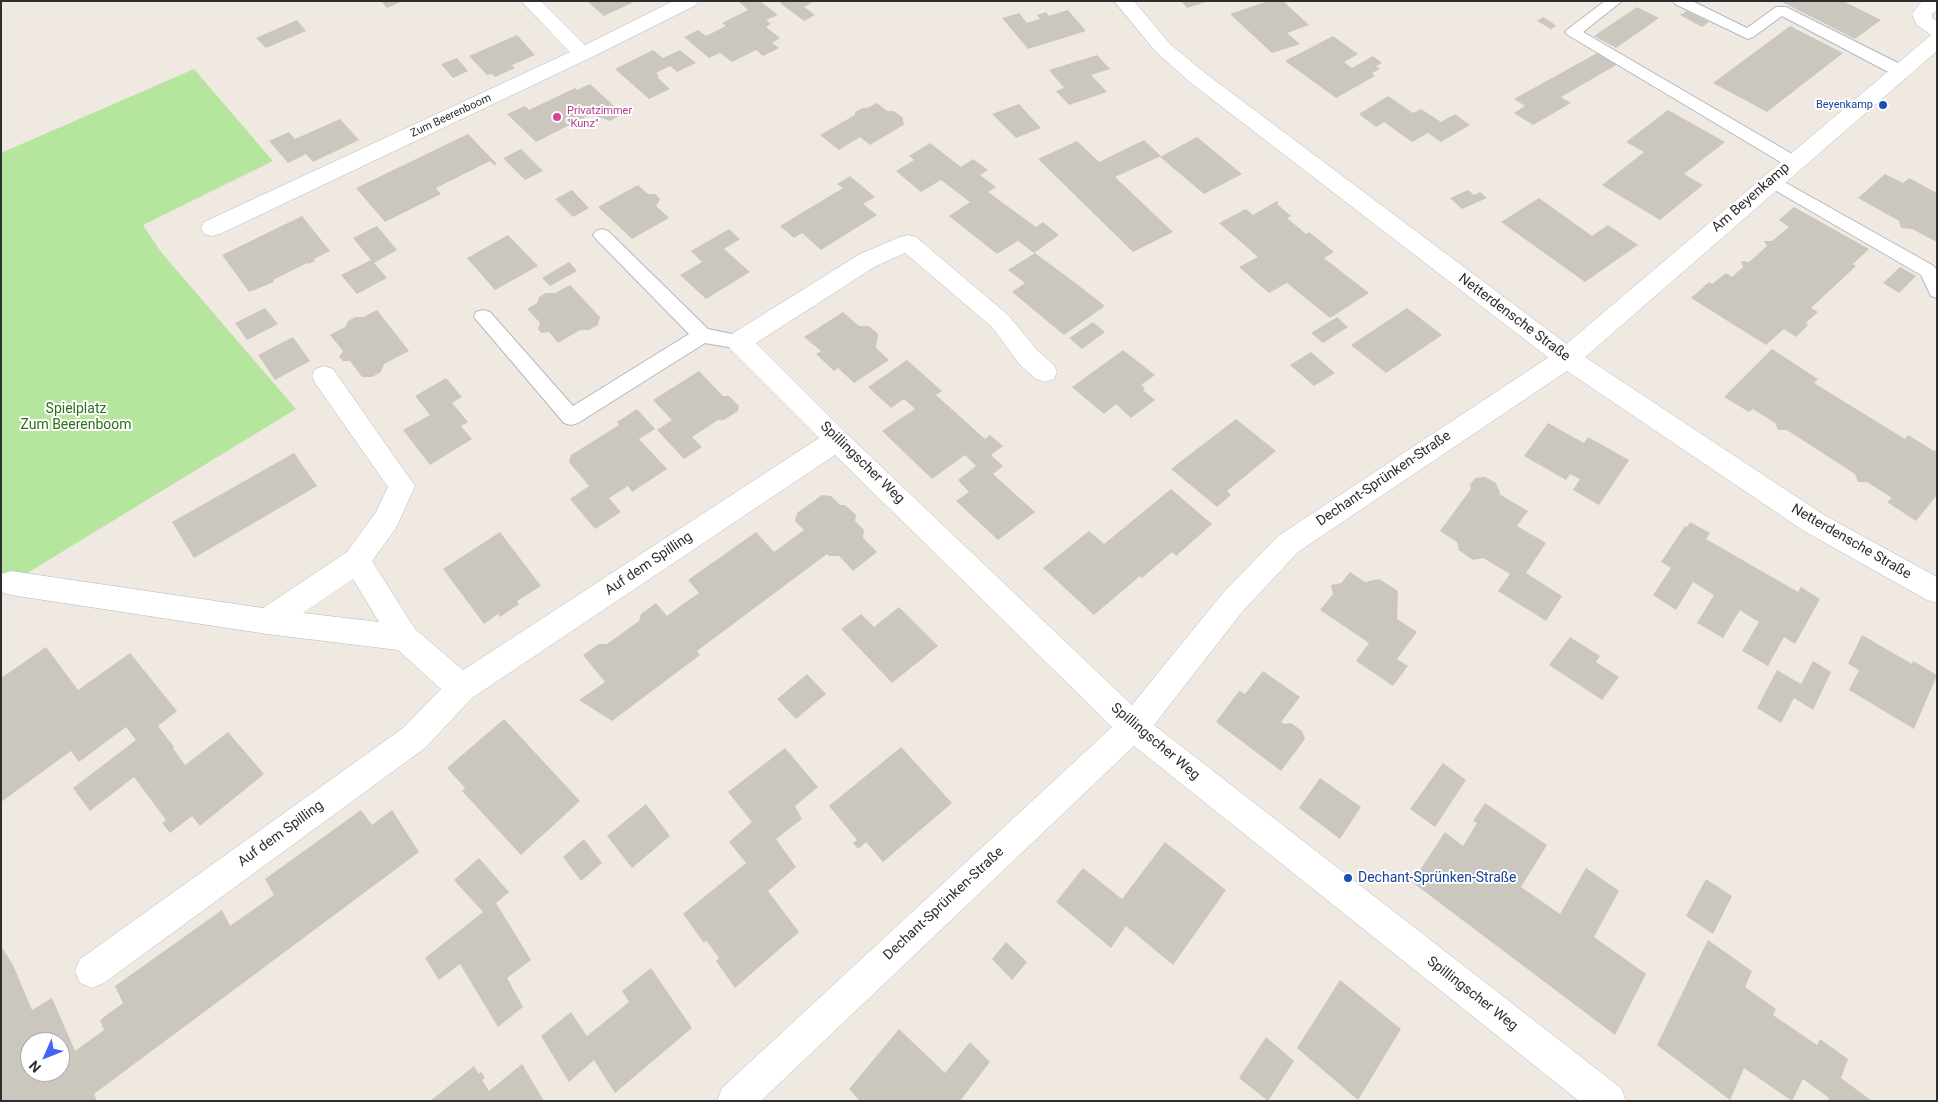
<!DOCTYPE html>
<html>
<head>
<meta charset="utf-8">
<style>
	body { margin:0 }
	#map { position:relative; width:1938px; height:1102px; overflow:hidden; background:#efe9e1; font-family:Roboto,sans-serif }
	canvas { display:block }
	.frame { position:absolute; inset:0; border:2px solid #2e2e2e; pointer-events:none }
	.north { position:absolute; left:20px; top:1032px; width:50px; height:50px; box-sizing:border-box; background:#fff; border:1px solid #ababab; border-radius:50%; rotate:226deg; font-size:14px; font-weight:700; line-height:20px; text-align:center; color:#2e2e2e }
	.north::after { content:''; display:block; margin:auto; width:18px; height:22px; background:#4264fb; clip-path:polygon(50% 0,100% 100%,50% 72%,0 100%) }
</style>
</head>
<body>
<div id="map">
<canvas width="1938" height="1102"></canvas>
<div class="frame"></div>
<div class="north">N</div>
</div>
<script>
const ctx = document.querySelector('canvas').getContext('2d');
ctx.lineJoin = 'round';
function paint(path, color) { ctx.fillStyle = color; ctx.fill(path, 'evenodd'); }
function strokePath(path, color, width, dash) { ctx.strokeStyle = color; ctx.lineWidth = width; ctx.lineCap = dash ? 'butt' : 'round'; ctx.setLineDash(dash || []); ctx.stroke(path); }
function write(font, color, halo, rows, align = 'center') {
  ctx.font = font + ' Roboto,sans-serif'; ctx.lineWidth = 4; ctx.setLineDash([]); ctx.textBaseline = 'middle'; ctx.strokeStyle = halo; ctx.fillStyle = color; for (const [text, x, y, turn = 0] of rows) {
    ctx.save(); ctx.translate(x, y); ctx.rotate((+turn || 0) * Math.PI / 180); ctx.textAlign = isNaN(turn) ? turn : align; if (halo) ctx.strokeText(text, 0, 0); ctx.fillText(text, 0, 0); ctx.restore();
  }
}
const green = new Path2D(`
	M194,69L273,161L143,225L161,252L296,409L11,583L1,578V153Z`);
const building = new Path2D(`
	M381,1H403L387,8Z
	M587,1H636L604,16Z
	M741,1H760L778,15L766,20L771,24L766,27L780,38L772,43L779,48L763,56L756,50L732,62L720,53L709,58L684,37L698,30L706,36L726,26L722,23L748,10L739,2Z
	M783,1H814L804,7L815,15L804,21L780,3Z
	M1181,1H1206V2L1187,8Z
	M1268,1H1283L1309,25L1287,33L1300,44L1272,53L1230,14Z
	M1780,1H1843L1881,20L1855,39Z
	M1637,7L1659,18L1616,48L1594,36Z
	M1068,10L1086,31L1028,49L1002,18L1019,13L1027,23L1040,19L1037,15L1046,12L1049,16Z
	M1687,11L1709,22L1702,27L1680,15Z
	M1543,17L1554,24L1556,26L1551,29L1537,21Z
	M297,20L306,31L266,48L256,38Z
	M1790,26L1843,53L1767,112L1713,83Z
	M517,35L535,55L512,65L515,68L495,77L492,74L487,75L469,56Z
	M1333,36L1358,54L1344,62L1352,68L1373,56L1382,63L1376,66L1380,69L1372,73L1375,76L1336,98L1285,61Z
	M653,50L663,58L680,50L696,63L677,72L670,66L656,73L659,76L657,77L670,89L649,99L615,69Z
	M1599,52L1618,64L1561,97L1571,103L1533,125L1514,113L1525,106L1514,99Z
	M1097,55L1110,69L1091,75L1107,92L1069,105L1056,91L1064,88L1049,70Z
	M457,58L468,71L453,78L441,64Z
	M590,84L623,114L610,121L596,116L593,113L536,142L507,114L525,106L529,110L575,88L577,90Z
	M1388,96L1413,113L1421,109L1441,122L1455,114L1470,125L1441,142L1428,133L1412,142L1384,122L1376,127L1359,114Z
	M877,103L887,111H894L903,118V122L905,124L870,145L860,137L839,150L820,135L855,115V112L863,108H867Z
	M1019,104L1041,128L1016,138L992,114Z
	M1668,110L1725,142L1684,174L1703,185L1660,220L1602,185L1644,152L1626,142Z
	M340,119L359,140L313,162L306,154L288,163L269,141L289,132L295,139Z
	M468,134L497,164L494,165L490,161L436,188L441,194L385,222L356,188Z
	M1197,137L1242,174L1204,194L1160,157Z
	M1144,140L1161,156L1115,177L1173,232L1133,252L1038,159L1077,141L1099,162Z
	M930,143L961,167L973,159L988,170L980,175L996,187L988,192L1036,227L1043,222L1059,235L1034,253L1018,241L997,254L949,216L970,202L941,180L921,192L896,171L914,160L909,156Z
	M521,149L543,171L525,180L503,158Z
	M1885,174L1903,183L1909,178L1937,193V242L1912,229L1901,228L1899,221L1858,198Z
	M850,176L875,197L863,204L877,215L821,250L802,233L794,238L780,226L843,188L837,184Z
	M638,185L648,194H655L660,199L656,206L669,218L632,239L598,207Z
	M572,190L589,208L573,217L555,199Z
	M1468,190L1474,195L1480,192L1487,198L1462,209L1450,198Z
	M1539,198L1592,236L1608,225L1638,245L1585,282L1501,222Z
	M1277,201L1279,203L1277,204L1291,216L1287,218L1306,234L1309,232L1334,252L1324,258L1369,293L1330,318L1287,283L1269,293L1239,267L1258,257L1219,223L1246,209L1253,215Z
	M1794,207L1869,249L1853,264L1856,266L1811,308L1818,312L1806,323L1808,325L1796,337L1784,329L1766,345L1691,298L1709,282L1712,284L1726,273L1732,277L1743,267L1741,261L1749,262L1767,246L1764,241H1772L1789,227L1779,220Z
	M302,216L330,251L314,259L315,261L308,264L307,263L273,280L274,282L249,292L222,255Z
	M377,226L397,250L374,263L387,278L357,294L341,275L371,260L353,238Z
	M729,229L740,239L724,249L750,272L706,299L680,275L702,262L691,251Z
	M508,235L538,266L495,290L467,258Z
	M1035,253L1078,285L1105,306L1064,335L1012,292L1025,283L1008,270Z
	M569,262L577,271L550,286L542,278Z
	M1900,267L1916,276L1899,293L1883,283Z
	M570,285L600,317L598,325L589,330H580L558,343L549,332L541,333L538,329L540,323L527,309L537,303L539,297L546,293H555Z
	M265,308L278,324L247,340L235,323Z
	M1407,308L1442,335L1386,373L1351,345Z
	M377,310L409,351L384,364L381,372L372,377H362L350,361H343L339,357L343,351L330,335L345,327L348,321L355,317H363Z
	M843,312L859,326H869L878,334L876,348L889,360L854,383L838,368L834,371L816,354L821,351L804,337Z
	M1337,317L1348,327L1323,343L1311,333Z
	M1093,322L1105,332L1082,349L1069,338Z
	M293,337L310,361L275,380L258,355Z
	M1772,349L1818,379L1814,383L1905,439L1908,435L1934,451L1937,450V495L1916,521L1887,502L1892,498L1867,482H1858L1855,474L1787,430H1778L1775,423L1753,409L1749,412L1724,397Z
	M1123,350L1155,375L1141,385L1145,388L1143,390L1155,400L1131,418L1116,404L1104,414L1072,387Z
	M1311,352L1335,373L1314,386L1290,365Z
	M907,360L942,391L936,395L985,439L990,435L1003,446L991,455L1003,466L993,474L1035,512L998,540L956,501L969,492L958,480L976,466L965,455L932,479L882,431L915,409L904,399L891,408L868,387Z
	M699,371L723,396H729L739,406L738,411L724,420H718L692,437L702,447L684,459L657,430L672,420L653,400Z
	M446,378L462,397L452,403L468,422L461,426L472,439L430,465L403,430L430,415L415,396Z
	M637,409L655,429L639,439L667,469L632,492L628,486L609,498L621,512L595,529L570,499L589,486L569,462L571,455L619,425L617,422Z
	M1236,419L1276,451L1227,491L1231,495L1217,507L1171,469Z
	M1548,423L1584,443L1588,437L1629,460L1599,505L1573,490L1580,479L1570,474L1566,480L1524,456Z
	M294,453L317,486L194,558L172,522Z
	M1485,477L1496,483L1500,493L1499,494L1528,511L1517,526L1546,543L1526,573L1562,596L1546,621L1498,591L1510,574L1483,558L1473,560L1457,549H1459L1457,542L1440,531L1471,489L1470,485L1475,478Z
	M1171,489L1212,524L1176,556L1172,552L1142,578L1140,576L1094,615L1043,568L1089,531L1104,544Z
	M822,495L831,496L840,505H845L856,515L855,521L864,530L863,538L877,552L853,571L839,556H829L827,554L697,651L700,655L612,721L579,700L605,682L583,655L599,644H607L639,621L641,614L656,603L667,616L683,604L699,593L688,580L756,532L774,552L804,530L795,521L797,513Z
	M1690,522L1710,533L1706,539L1798,592L1801,587L1820,599L1795,644L1784,637L1768,666L1742,651L1759,622L1749,616L1740,610L1723,638L1697,623L1714,595L1693,582L1676,610L1653,595L1671,568L1661,562L1685,526L1687,527Z
	M500,532L541,586L517,601L519,604L500,617L498,614L484,624L443,569Z
	M1350,572L1365,582L1379,579L1398,591L1397,619L1417,632L1397,659L1408,666L1393,686L1356,661L1369,643L1320,610L1333,594L1331,585L1341,583Z
	M899,607L938,646L892,683L841,629L861,614L874,627Z
	M1862,635L1912,664L1913,661L1937,675L1914,729L1849,690L1859,670L1848,664Z
	M1570,637L1600,656L1596,662L1619,677L1602,700L1549,665Z
	M46,647L78,690L130,653L177,711L158,726L174,747L173,748L185,765L228,732L264,774L200,826L192,816L170,833L162,823L166,820L134,777L90,811L73,788L136,740L126,727L79,762L71,751L1,802V678Z
	M1813,661L1831,672L1813,710L1794,698L1781,723L1757,708L1777,670L1801,684Z
	M1263,671L1300,697L1281,722L1285,724L1291,723L1302,731L1305,739L1281,771L1216,722L1239,691L1245,694Z
	M807,674L826,694L796,719L777,699Z
	M504,719L580,801L521,855L462,791L465,788L447,768Z
	M901,747L952,803L883,862L866,842L858,849L853,843L857,840L829,806Z
	M785,748L818,787L795,806L802,819L776,839L796,867L768,891L799,932L735,988L716,961L719,958L706,940L704,943L683,914L746,863L729,842L752,822L728,792Z
	M1443,763L1466,780L1435,827L1410,809Z
	M1320,778L1361,807L1340,839L1299,808Z
	M1485,803L1547,845L1521,887L1560,914L1586,868L1619,891L1594,937L1646,974L1615,1035L1412,882L1445,832L1463,846L1477,823L1473,821Z
	M646,804L670,836L632,868L607,836Z
	M361,810L372,825L392,810L419,852L94,1094L97,1101H1V946L13,965L32,1010L52,998L75,1051L104,1030L100,1020L123,1003L115,986L222,910L230,926L274,895L265,879ZM30,1042H60V1072H30Z
	M584,839L602,863L581,881L563,857Z
	M1165,842L1226,890L1173,965L1126,926L1111,948L1056,902L1083,868L1122,899Z
	M479,858L509,892L496,903L531,960L507,978L523,1007L498,1027L460,964L439,980L425,958L483,912L454,880Z
	M1706,879L1732,896L1713,934L1686,916Z
	M1708,940L1752,971L1745,987L1776,1009L1773,1015L1817,1045L1820,1039L1848,1059L1841,1078L1872,1101H1828L1829,1098L1803,1079L1792,1101L1744,1068L1730,1100L1657,1045Z
	M1006,942L1027,962L1012,980L992,959Z
	M651,968L692,1028L615,1093L594,1060L569,1082L541,1036L571,1012L587,1036L629,1002L622,991Z
	M1340,980L1401,1029L1358,1100L1297,1048Z
	M899,1029L945,1073L970,1042L990,1062L960,1101H860L849,1089Z
	M1266,1037L1294,1061L1268,1101L1239,1078Z
	M522,1064L544,1101H430L474,1066L479,1074L481,1072L485,1078L482,1080L489,1091Z`);
const service = new Path2D(`
	M1605,1H1622L1583,32L1799,158L1801,162L1799,166L1793,168L1787,166L1568,35L1565,32L1568,29Z
	M1673,1H1692L1747,28L1776,7H1786L1906,67L1908,71L1906,75H1894L1782,16L1753,37L1748,39L1675,4Z
	M1772,175L1934,266L1937,271V298L1931,296L1921,275L1766,185L1764,181L1766,177Z
	M602,229L608,231L708,329L746,337L748,342L746,347L739,349L705,343L578,423L571,425L564,423L474,317L476,312L483,310L490,312L573,406L689,334L596,239L593,235L596,231Z`);
const minor = new Path2D(`
	M521,1H541L585,45L673,1H698L696,5L590,58L220,234L212,236L204,234L201,228L204,222L570,52Z
	M1937,1V10L1932,14V18L1937,21V51L1576,365L1298,552L1242,612L1154,725L1621,1088L1626,1101H1579L1134,746L761,1101H717L722,1088L1112,727L835,455L472,698L425,748L104,983L92,988L80,983L75,971L80,959L403,728L441,689L398,650L267,634L11,595L1,592V574L11,571L263,608L347,552L376,512L388,487L315,383L312,376L315,369L324,366L333,369L415,486L396,528L372,561L415,629L463,670L819,438L730,349L727,342L730,335L860,254L900,237L908,235L916,237L1008,315L1038,351L1054,365L1057,372L1054,379L1045,382L1036,379L1020,365L992,327L905,253L876,266L756,343L846,433L1132,705L1222,594L1278,536L1558,351L1931,35L1916,24L1912,14L1921,2ZM353,579L379,622L303,613Z`);
const tertiary = new Path2D(`
	M1114,1H1134L1170,44L1205,73L1576,351L1824,515L1937,577V603L1927,600L1804,531L1558,365L1191,83L1156,52Z`);
const markers = [
	[1883,105,5,"#1a4fb4"],
	[557,117,5,"#d1479c"],
	[1348,878,5,"#1a4fb4"]
];
const farTransitnames = [
	["Beyenkamp",1873,105]
];
const farHotelnames = [
	["Privatzimmer",567,111],
	["\"Kunz\"",567,124]
];
const farStreetnames = [
	["Zum Beerenboom",451,116,-25]
];
const streetNames = [
	["Am Beyenkamp",1751,198,-41],
	["Netterdensche Straße",1514,318,37],
	["Spillingscher Weg",862,463,44],
	["Dechant-Sprünken-Straße",1384,479,-34],
	["Netterdensche Straße",1851,542,30],
	["Auf dem Spilling",649,564,-34],
	["Spillingscher Weg",1155,742,40],
	["Auf dem Spilling",281,834,-36],
	["Dechant-Sprünken-Straße",944,904,-43],
	["Spillingscher Weg",1472,994,38]
];
const parkNames = [
	["Spielplatz",76,409],
	["Zum Beerenboom",76,425]
];
const transitNames = [
	["Dechant-Sprünken-Straße",1358,878]
];
paint(green, '#b6e59e');
paint(building, '#cbc7bf');
strokePath(service, '#b4b7c1', 2);
strokePath(minor, '#b4b7c1', 1);
strokePath(tertiary, '#b4b7c1', 1);
paint(service, '#fff');
paint(minor, '#fff');
paint(tertiary, '#fff');
for (const [x, y, r, color] of markers) { const dot = new Path2D(); dot.arc(x, y, r, 0, 2 * Math.PI); ctx.fillStyle = color; ctx.fill(dot); strokePath(dot, '#fff', 2); }
write('11px', '#164399', '#fff', farTransitnames, 'right');
write('11px', '#b23c85', '#fff', farHotelnames, 'left');
write('11px', '#2e2e2e', '#fff', farStreetnames);
write('14px', '#2e2e2e', '#fff', streetNames);
write('14px', '#2c6e1b', '#fff', parkNames);
write('14px', '#164399', '#fff', transitNames, 'left');
</script>
</body>
</html>
